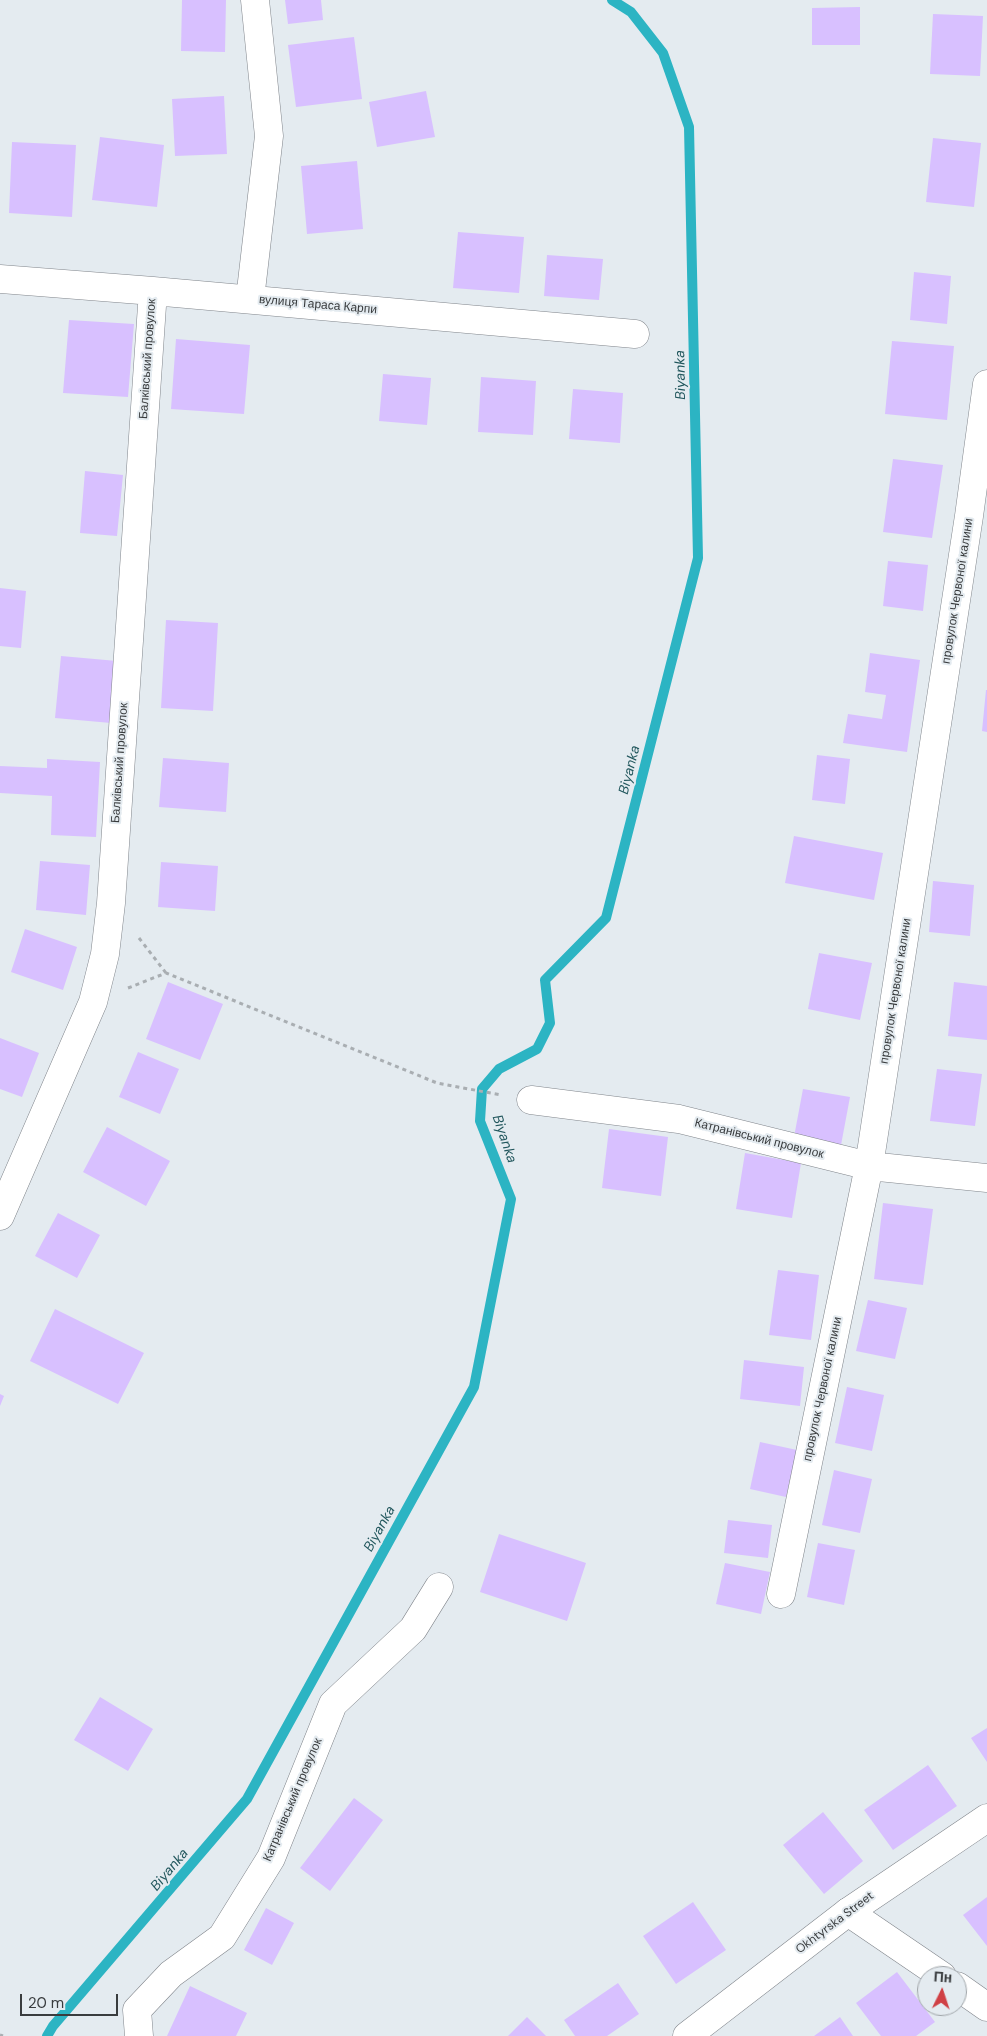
<!DOCTYPE html>
<html>
<head>
<meta charset="utf-8">
<style>
	body { margin:0 }
	#map { position:relative; width:987px; height:2036px; overflow:hidden; background:#e4ebf0; font-family:"DM Sans",sans-serif }
	canvas { display:block }
	.north { position:absolute; left:917px; top:1966px; width:50px; height:50px; box-sizing:border-box; background:#e4ebf0; border:1px solid #a0a5a9; border-radius:50%; rotate:4deg; font-size:14px; font-weight:700; line-height:20px; text-align:center; color:#393c3e }
	.north::after { content:''; display:block; margin:auto; width:18px; height:22px; background:#d04045; clip-path:polygon(50% 0,100% 100%,50% 72%,0 100%) }
	.scale { position:absolute; left:20px; top:1994px; width:98px; height:22px; box-sizing:border-box; border:2px solid #393c3e; border-top:0; padding-left:6px; font-size:15px; line-height:18px; white-space:nowrap; color:#393c3e; -webkit-text-stroke:4px #e4ebf0; paint-order:stroke }
</style>
</head>
<body>
<div id="map">
<canvas width="987" height="2036"></canvas>
<div class="north">Пн</div>
<div class="scale">20 m</div>
</div>
<script>
const ctx = document.querySelector('canvas').getContext('2d');
ctx.lineJoin = 'round';
function strokePath(path, color, width, dash) { ctx.strokeStyle = color; ctx.lineWidth = width; ctx.lineCap = dash ? 'butt' : 'round'; ctx.setLineDash(dash || []); ctx.stroke(path); }
function paint(path, color) { ctx.fillStyle = color; ctx.fill(path, 'evenodd'); }
function write(font, color, halo, rows, align = 'center') {
  ctx.font = font + ' "DM Sans",sans-serif'; ctx.lineWidth = 4; ctx.setLineDash([]); ctx.textBaseline = 'middle'; ctx.strokeStyle = halo; ctx.fillStyle = color; for (const [text, x, y, turn = 0] of rows) {
    ctx.save(); ctx.translate(x, y); ctx.rotate((+turn || 0) * Math.PI / 180); ctx.textAlign = isNaN(turn) ? turn : align; if (halo) ctx.strokeText(text, 0, 0); ctx.fillText(text, 0, 0); ctx.restore();
  }
}
const stream = new Path2D(`
	M47,2036L53,2026L247,1799L474,1387L511,1199L480,1121L482,1089L499,1069L537,1049L550,1023L545,980L606,918L698,558L689,127L663,53L631,12L612,0`);
const building = new Path2D(`
	M182,0H226L225,52L181,51Z
	M285,0H321L323,20L288,24Z
	M860,7V45H812V8Z
	M933,14L983,16L980,76L930,74Z
	M354,37L362,99L296,107L288,45Z
	M426,91L435,137L377,147L369,102Z
	M224,96L227,154L175,156L172,99Z
	M100,137L164,145L157,207L92,200Z
	M933,138L981,143L974,207L926,202Z
	M12,142L76,145L72,217L9,213Z
	M357,161L363,229L307,234L301,166Z
	M458,232L524,237L519,293L453,288Z
	M547,255L603,259L599,300L544,296Z
	M914,272L951,276L947,324L910,320Z
	M69,320L134,324L128,397L63,393Z
	M176,339L250,345L244,414L171,409Z
	M892,341L954,346L947,420L885,414Z
	M383,374L431,378L427,425L379,421Z
	M481,377L536,381L533,435L478,432Z
	M573,389L623,393L620,443L569,439Z
	M893,459L943,465L932,538L883,532Z
	M85,471L123,475L117,536L80,533Z
	M888,561L928,565L923,611L883,606Z
	M0,588L26,591L21,648L0,646Z
	M166,620L218,623L213,711L161,708Z
	M870,653L920,660L907,752L843,743L848,714L882,719L886,695L865,692Z
	M61,656L117,661L111,723L55,718Z
	M986,690H987V732L982,731Z
	M817,755L850,759L845,804L812,800Z
	M163,758L229,763L226,812L159,807Z
	M47,759L100,762L96,837L51,835L52,796L0,793V766L47,768Z
	M794,836L883,853L874,900L785,883Z
	M40,861L90,865L86,915L36,910Z
	M161,862L218,866L215,911L158,907Z
	M933,881L974,885L970,936L929,932Z
	M25,929L77,947L63,990L11,972Z
	M819,953L872,963L860,1020L808,1009Z
	M168,982L223,1004L200,1060L146,1039Z
	M954,982L987,986V1040L948,1036Z
	M0,1038L39,1053L22,1097L0,1089Z
	M138,1052L179,1069L160,1114L119,1097Z
	M937,1069L982,1074L975,1126L930,1121Z
	M803,1089L850,1097L841,1145L794,1137Z
	M107,1127L170,1161L146,1206L83,1172Z
	M609,1129L668,1137L661,1196L602,1188Z
	M745,1153L801,1163L792,1218L736,1209Z
	M883,1203L933,1209L923,1285L874,1279Z
	M58,1213L100,1235L77,1278L35,1256Z
	M778,1270L819,1275L811,1340L769,1335Z
	M868,1300L907,1308L895,1359L856,1351Z
	M55,1309L144,1353L118,1404L30,1361Z
	M744,1360L804,1367L800,1406L740,1399Z
	M847,1387L884,1395L872,1451L835,1443Z
	M0,1394L4,1396L0,1406Z
	M760,1442L797,1450L786,1497L750,1489Z
	M834,1470L872,1479L860,1533L822,1525Z
	M728,1520L772,1525L768,1558L724,1553Z
	M499,1534L586,1563L567,1621L480,1592Z
	M818,1543L855,1550L844,1605L807,1597Z
	M725,1563L770,1572L761,1614L716,1604Z
	M100,1697L153,1729L128,1771L74,1740Z
	M987,1728V1762L971,1738Z
	M928,1765L957,1806L893,1850L864,1810Z
	M354,1798L383,1820L330,1891L300,1868Z
	M823,1812L863,1861L824,1894L783,1845Z
	M987,1897V1946L963,1915Z
	M693,1902L726,1950L676,1984L643,1936Z
	M266,1908L294,1923L272,1965L244,1950Z
	M897,1972L935,2022L916,2036H881L856,2003Z
	M618,1983L639,2014L607,2036H575L564,2020Z
	M190,1986L247,2013L236,2036H167Z
	M527,2017L546,2036H508Z
	M840,2017L853,2036H814Z`);
const path = new Path2D(`
	M139,938L166,973
	M128,988L166,973L437,1083L501,1095
	M0,2035L3,2036`);
const minor = new Path2D(`
	M0,279L153,291L635,334
	M250,299L269,136L255,0
	M531,1100L679,1119L869,1166L987,1178
	M0,1216L93,1002L105,954L111,903L153,291
	M781,1594L869,1166L969,516L987,384
	M848,1912L942,1976
	M957,1986L987,2007
	M139,2036L137,2010L171,1974L222,1937L271,1858L333,1704L413,1629L439,1587`);
const tertiary = new Path2D(`
	M687,2036L848,1912L987,1818`);
const streetNames = [
	["вулиця Тараса Карпи",318,305,5],
	["Балківський провулок",148,359,-86],
	["провулок Червоної калини",958,591,-81],
	["Балківський провулок",120,763,-86],
	["провулок Червоної калини",896,991,-81],
	["Катранівський провулок",759,1139,14],
	["провулок Червоної калини",823,1389,-78],
	["Катранівський провулок",293,1800,-67],
	["Okhtyrska Street",835,1923,-37]
];
const waterNames = [
	["Biyanka",681,375,-91],
	["Biyanka",630,770,-76],
	["Biyanka",504,1139,71],
	["Biyanka",380,1529,-61],
	["Biyanka",170,1870,-50]
];
strokePath(stream, '#2cb4c3', 10);
paint(building, '#d8c0ff');
strokePath(minor, '#80858b', 29);
strokePath(tertiary, '#80858b', 29);
strokePath(path, '#a9aeb2', 3, [4, 4]);
strokePath(minor, '#fff', 28);
strokePath(tertiary, '#fff', 28);
write('12px', '#393c3e', '#e4ebf0', streetNames);
write('italic 14px', '#22575d', '#e4ebf0', waterNames);
</script>
</body>
</html>
